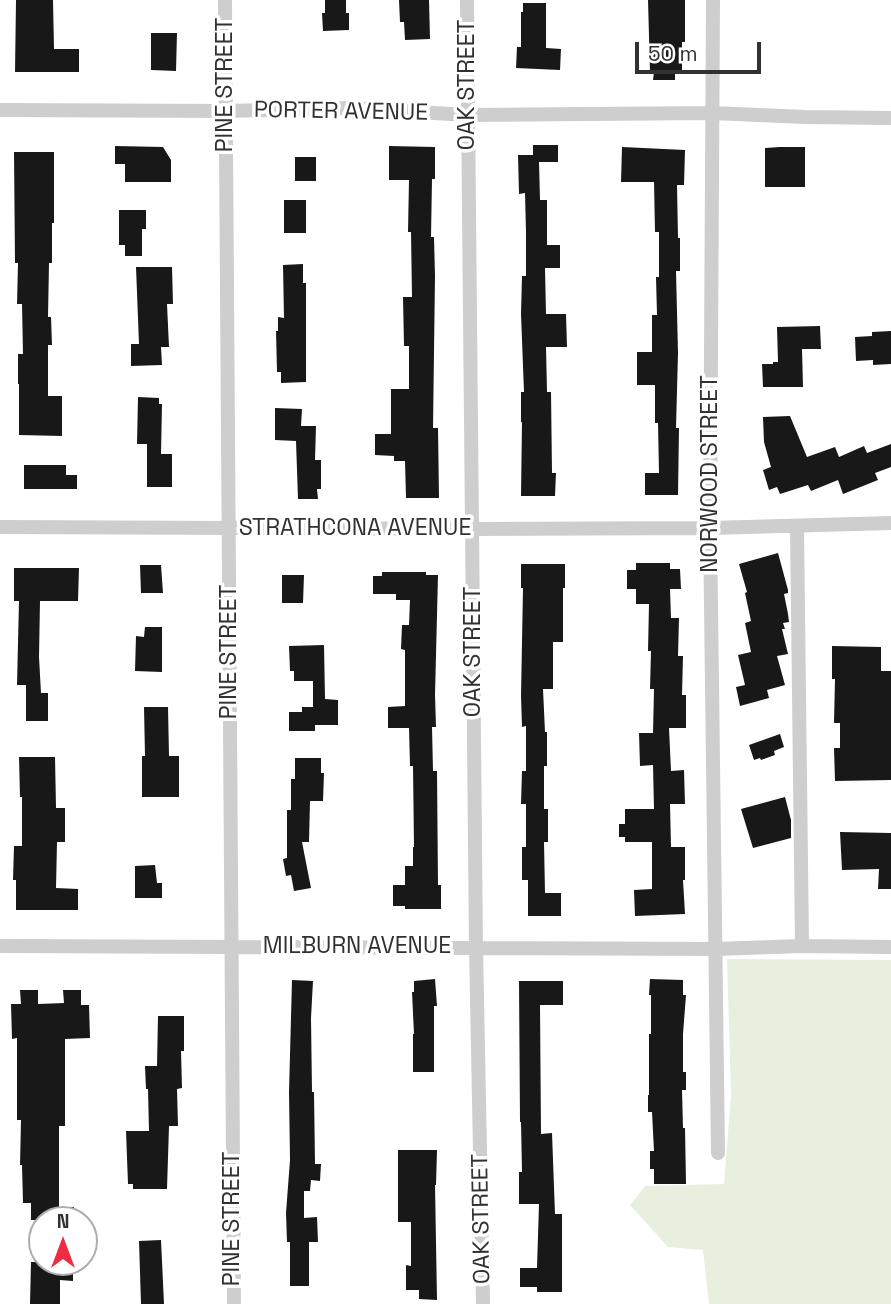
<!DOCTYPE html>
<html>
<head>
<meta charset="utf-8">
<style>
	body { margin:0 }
	#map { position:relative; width:891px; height:1304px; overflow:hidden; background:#fff; font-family:"Space Grotesk",sans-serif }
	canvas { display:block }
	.north { position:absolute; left:28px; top:1206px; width:70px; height:70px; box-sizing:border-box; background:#fff; border:2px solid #adadad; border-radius:50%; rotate:0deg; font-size:19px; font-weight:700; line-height:28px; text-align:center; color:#313131 }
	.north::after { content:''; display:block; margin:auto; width:24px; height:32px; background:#ef2d42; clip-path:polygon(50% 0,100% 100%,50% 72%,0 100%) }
	.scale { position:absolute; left:635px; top:42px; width:126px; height:32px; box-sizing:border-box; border:4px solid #313131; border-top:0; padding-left:9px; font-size:21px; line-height:24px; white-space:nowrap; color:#313131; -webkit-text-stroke:5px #fff; paint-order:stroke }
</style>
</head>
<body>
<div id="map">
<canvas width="891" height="1304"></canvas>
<div class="north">N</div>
<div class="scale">50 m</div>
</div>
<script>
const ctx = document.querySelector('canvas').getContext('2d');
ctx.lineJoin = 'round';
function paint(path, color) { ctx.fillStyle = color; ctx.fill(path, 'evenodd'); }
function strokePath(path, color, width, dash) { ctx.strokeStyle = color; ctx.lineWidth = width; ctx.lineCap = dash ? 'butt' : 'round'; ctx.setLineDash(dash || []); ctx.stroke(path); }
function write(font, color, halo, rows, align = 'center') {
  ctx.font = font + ' "Space Grotesk",sans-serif'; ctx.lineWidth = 7; ctx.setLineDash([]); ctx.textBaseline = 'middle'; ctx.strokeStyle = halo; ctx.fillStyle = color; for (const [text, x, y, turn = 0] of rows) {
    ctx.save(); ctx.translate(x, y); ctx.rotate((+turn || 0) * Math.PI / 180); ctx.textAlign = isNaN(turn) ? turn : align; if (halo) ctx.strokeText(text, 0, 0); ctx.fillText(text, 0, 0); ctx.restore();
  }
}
const green = new Path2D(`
	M727,959L891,960V1304H709L703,1250L668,1247L630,1205L645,1186L724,1184L731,1095Z`);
const building = new Path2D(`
	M16,0H53L54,49H79V72H15Z
	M325,0H346V13H349V30L323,31L322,13H325Z
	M399,0H429L430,39L405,40L404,22H400Z
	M648,0H685V42H682V72H675V80H653L654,72H650Z
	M523,3H546V48L561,49L560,70L516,68L517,47H521V12H523Z
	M151,33H177L176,71L151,70Z
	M533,145H558V162H539L540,200H547V245H560V268H545L546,314H566L567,347H546L547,392H551L552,473H556L555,496H521L522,422H521V392H524L521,314L522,276H526V232L525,193L519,194L518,155H533Z
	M115,146L163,147L171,160V182H125V164H115Z
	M389,146L435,147V179H432L431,237H434L435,276L433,428H438L439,498H406L405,461H394V456L375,455V434H391V389H409V346H404L403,297H412L411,232H408L409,180H389Z
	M622,147L685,150L684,185H677L678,238H680V271H676L678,353L676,428H679L678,495H645V473H659L658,423H655V385H637V352H652V315H657L656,277H659V232H655L654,182H621Z
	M780,147H805V187H765V148Z
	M14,152H54V223H52V263H49L48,317H51L52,345H48V396H62V436L19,435V384H18V354H23L22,304H17L18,263H15Z
	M295,157H316V181H295Z
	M284,200H306V233H284Z
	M119,210H146V229H142V256H125V245H119Z
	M303,264V283H306V382L281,383V372H277L276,331H278V317L284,318L283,265Z
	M136,267H172L173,304H167L169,347H161L162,365L131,366V344H139Z
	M820,326L821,349H802L803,387H763L762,364H773V362H778L777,327Z
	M891,331V364L873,365V360L856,361L855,337L872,336V332Z
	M138,397L159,398V404H162L161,454H172V487H147V444H137Z
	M275,408L302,409L301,426H316L315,460H321V489H317L318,499H298L296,441L275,440Z
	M790,416L807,457L835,447L839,457L864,446L867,453L891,444V467L875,473L878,480L843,494L838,480L811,491L808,485L780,494L777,487L769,490L763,470L771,467L764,442L763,417Z
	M24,465H66V475H77V489H24Z
	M778,553L788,590V593L784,594L788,614L789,622L783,623L785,629H782L788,654L777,656L785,685L767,690L769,698L740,706L736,687L745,685L738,655L751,652L745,623L751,621L745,593L747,592L739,564Z
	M636,563H670V569H680L681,589H670L671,618H679L678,656H683L682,695H686V728H669L671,771L684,770L685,804H670L671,847H685V880H683L685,914L635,916L634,890L652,889V842H625V837H619V824H625V809H654L653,765L640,766L639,733H653L654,689H650L651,651H648L649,604H636V589H627V570H636Z
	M521,564H565V588H563V642H553V689H543L545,732H547V766H544V809H548V842H544L545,893H561V916H528V880H522V847H526V804H521L522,771H526V726L522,727L521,696L523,588H521Z
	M140,565H161L163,593H141Z
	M14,568H79L78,601H40L39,657L41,693H48V721H26V685H17L19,601H14Z
	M382,572H426V575H438L435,695L436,727H432L433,771H437L438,885H441V909H405V906H393V885H405V866H413V847H414L413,766H410L409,728H388V707L405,706V650L401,649L402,625H409L410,600H396V594H373V576H382Z
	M282,575H304L303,603H282Z
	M145,627H162V672L135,671L136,636L144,637Z
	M324,645L325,699L338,700V725H315V731H289V712H302V707H313V681H294V671H290L289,646Z
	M832,646L881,647V671H891V780L835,781L834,748H840V723H834L835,679H832Z
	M144,707H168L169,756H179V797H142V756H145Z
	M780,734L784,747L774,751L775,755L761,760L760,758L754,760L749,745Z
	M19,757H55L56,808H65V842H57L56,888L78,889V910H16V880H13L14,846H22V797H20Z
	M295,758H321V773H324L323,801H310L309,842H302L311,888L294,891L291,875L286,876L283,859L287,858V810H291V779H295Z
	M785,797L791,820V838L753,848L741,809Z
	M840,832L891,833V889H878L879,869L842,870Z
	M155,865L157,883H162V898H135V866Z
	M435,979L437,1006H434V1072H413V1034H414L412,992H414V981Z
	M650,979L683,980V995H686L683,1034V1072H686V1090H682L683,1128H685L686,1184H654V1169H650V1151H654L652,1112H648V1095H649V1034H651V995H649Z
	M292,980L313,981L311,1018L312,1092H314L315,1164H321L320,1181L311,1180L310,1191H304V1218L317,1217L318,1242H309V1286H290V1242H287L286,1213L290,1160L289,1092Z
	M519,981H563V1005H540L541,1134L552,1133L555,1214H562V1292H537V1287H520V1268H537L539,1204H519V1172H522L521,1122H520Z
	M20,990H38V1004L64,1003L63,990H81V1005H89L90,1038L65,1039V1126H59V1207H74V1220H31V1203H23L22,1165H20L21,1120H17V1038L12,1039L11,1004H21Z
	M158,1016H184V1051H181L182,1088L177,1089L178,1126H169L167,1189H133V1184H128L126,1131H149L148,1089H146L145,1066H157Z
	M398,1150H437L436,1185H435L437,1300L419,1299V1290H406V1265L411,1266V1222H398Z
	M161,1240L164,1304H141L139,1241Z
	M31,1262H73V1281L60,1280V1304H30Z`);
const minor = new Path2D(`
	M225,0L234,1304
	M467,0L476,947L483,1304
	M713,0L710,528L718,1153
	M0,110L226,111L350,108L468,115L712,113L805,117L891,118
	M797,526L802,946
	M0,527L473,529L710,528L891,523
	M0,946L715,949L802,946L891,947`);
const streetNames = [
	["PINE STREET",226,85,-90],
	["OAK STREET",468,85,-90],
	["PORTER AVENUE",341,112,1],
	["NORWOOD STREET",711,474,-90],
	["STRATHCONA AVENUE",355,529],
	["PINE STREET",230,652,-90],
	["OAK STREET",474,652,-90],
	["MILBURN AVENUE",357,947],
	["PINE STREET",233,1219,-90],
	["OAK STREET",482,1219,-91]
];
paint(green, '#e8efdf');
paint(building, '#181818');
strokePath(minor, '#cecece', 14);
write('23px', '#313131', '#fff', streetNames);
</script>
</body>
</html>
